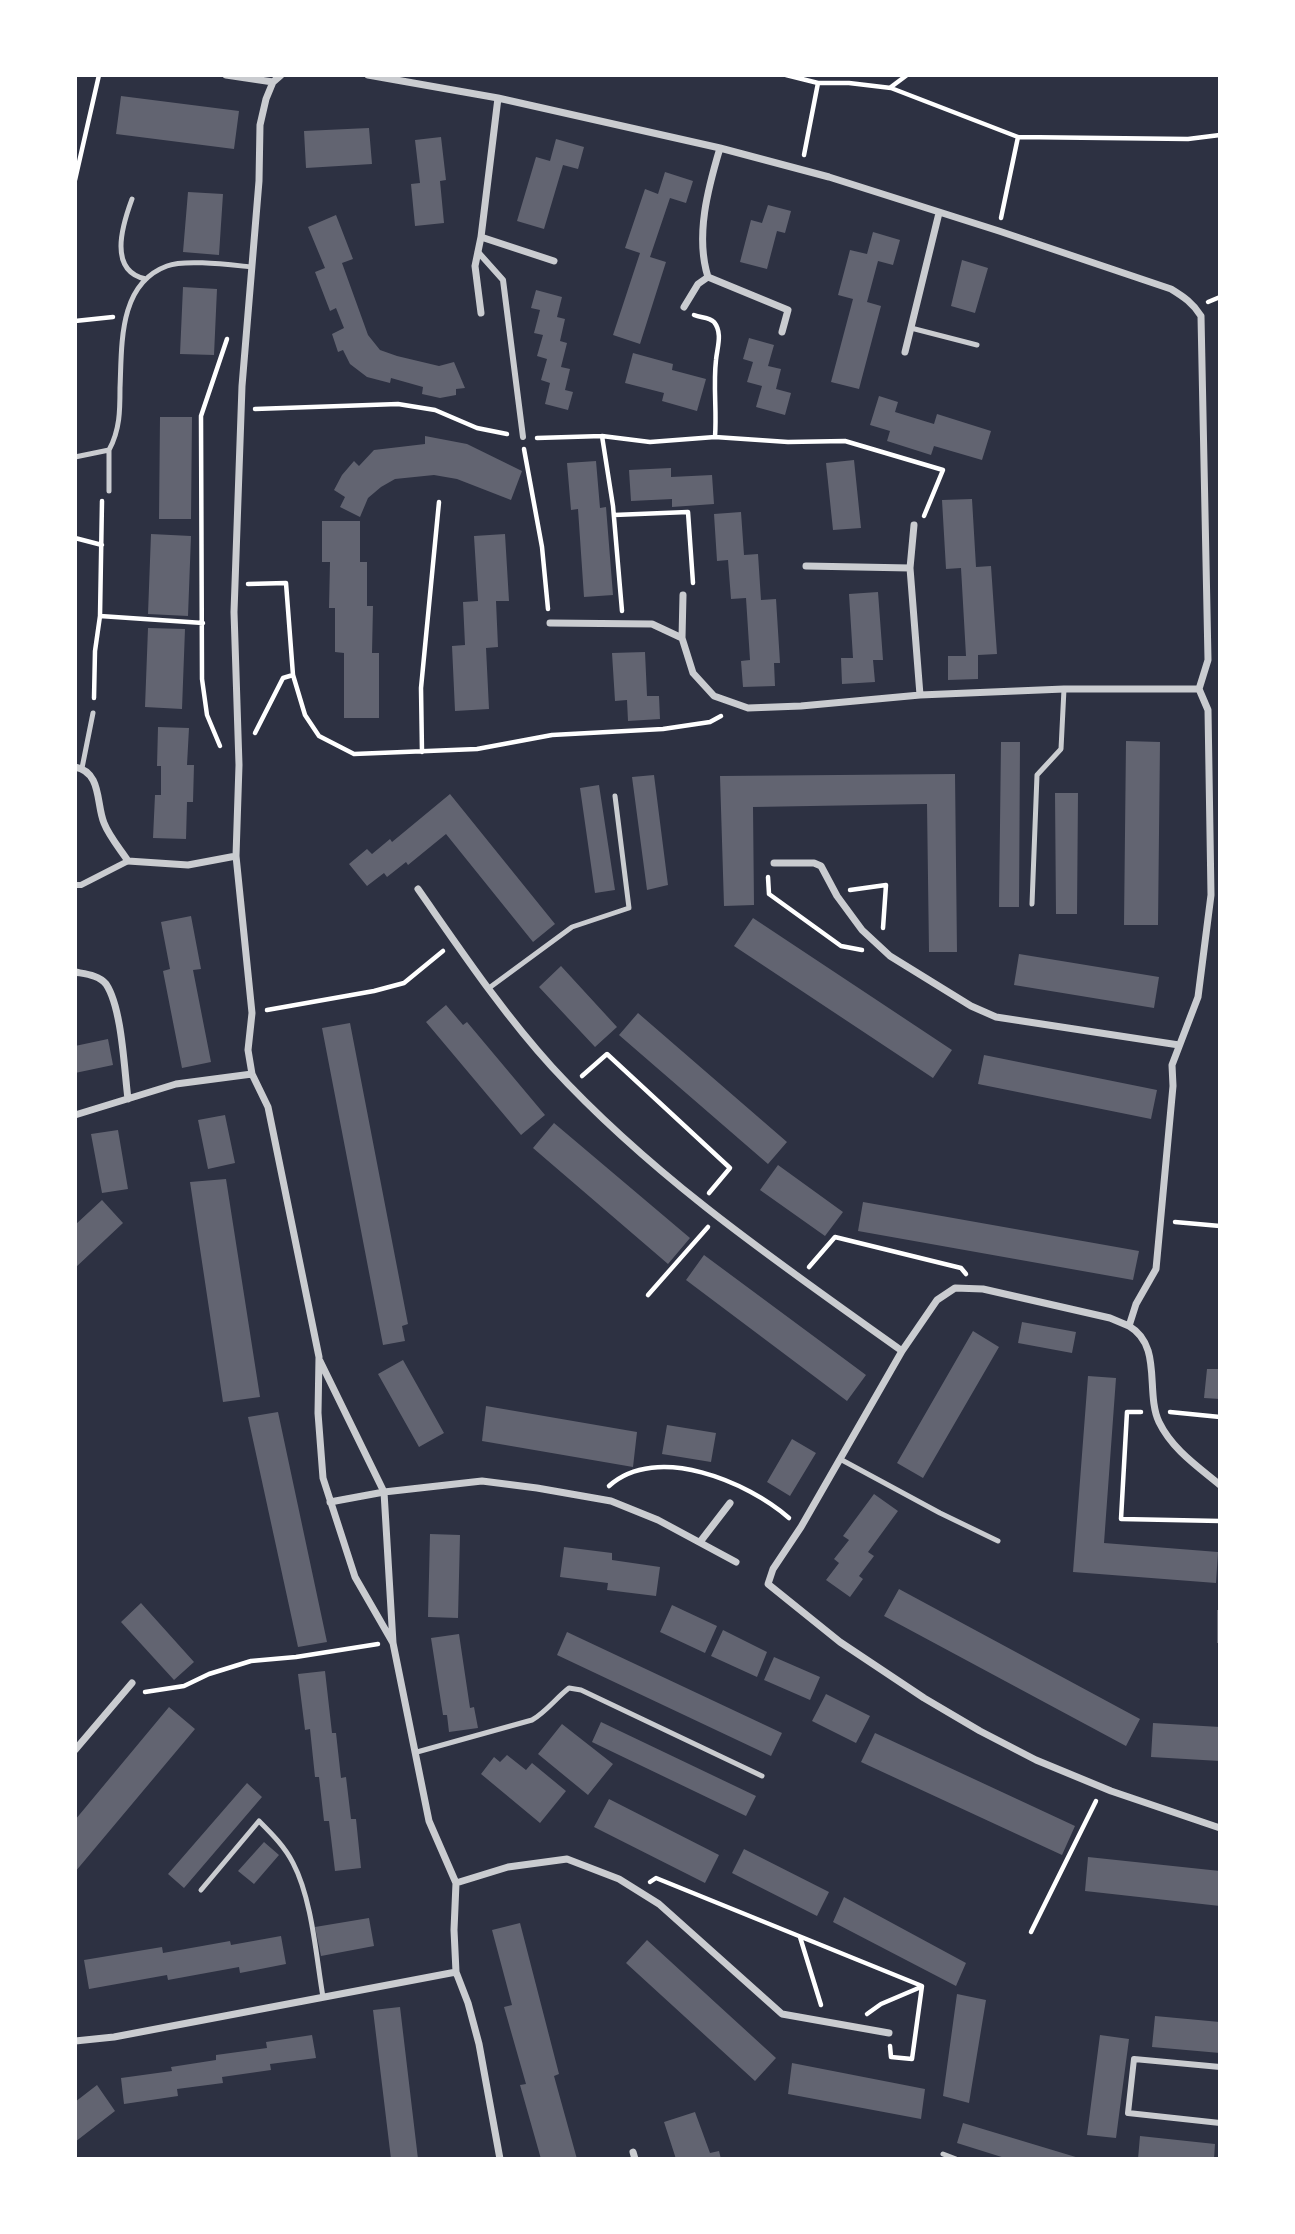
<!DOCTYPE html>
<html>
<head>
<meta charset="utf-8">
<style>
	body { margin:0 }
	#map { position:relative; width:1295px; height:2234px; overflow:hidden; background:#2d3142; font-family:Roboto,sans-serif }
	canvas { display:block }
	.frame { position:absolute; inset:0; border:77px solid #fff; pointer-events:none }
</style>
</head>
<body>
<div id="map">
<canvas width="1295" height="2234"></canvas>
<div class="frame"></div>
</div>
<script>
const ctx = document.querySelector('canvas').getContext('2d');
ctx.lineJoin = 'round';
function paint(path, color) { ctx.fillStyle = color; ctx.fill(path, 'evenodd'); }
function strokePath(path, color, width, dash) { ctx.strokeStyle = color; ctx.lineWidth = width; ctx.lineCap = dash ? 'butt' : 'round'; ctx.setLineDash(dash || []); ctx.stroke(path); }
const building = new Path2D(`
	M121,96L239,111L234,149L116,134Z
	M369,128L372,164L306,168L304,131Z
	M441,137L446,180L440,181L444,223L415,226L411,184L420,183L415,140Z
	M556,139L584,147L578,169L563,165L544,229L517,221L536,157L550,161Z
	M665,172L693,181L686,203L670,198L650,257L666,262L640,344L613,335L640,253L625,248L645,189L658,194Z
	M188,192L223,194L219,255L183,252Z
	M768,205L791,211L785,233L777,231L767,269L740,262L751,220L762,223Z
	M336,215L353,259L342,263L368,335L380,350L397,356L439,366L454,362L465,388L456,389V395L440,398L422,394L423,387L391,378L390,383L367,377L350,364L343,350L338,352L332,334L344,328L336,308L330,311L315,272L325,268L308,227Z
	M873,232L900,240L893,265L878,261L867,302L881,306L859,389L831,382L853,299L838,295L850,250L867,254Z
	M962,260L988,268L975,313L951,306Z
	M183,287L217,289L214,355L180,354Z
	M536,290L562,297L557,317L565,319L560,341L567,343L561,367L570,369L565,390L573,392L568,410L545,404L550,383L541,380L547,359L537,356L543,335L534,333L540,310L531,308Z
	M749,338L774,345L768,366L781,369L776,389L791,393L785,415L756,407L762,386L747,382L753,362L743,359Z
	M633,353L673,364L672,370L706,379L697,411L662,401L664,393L625,383Z
	M879,396L898,402L895,412L934,424L937,414L991,431L982,460L934,446L931,455L887,441L890,431L870,425Z
	M160,417H192L191,519H159Z
	M425,436L467,444L522,471L511,500L457,479L434,475L395,479L381,487L368,498L360,517L340,507L345,497L334,490L342,475L354,461L359,466L374,450L425,444Z
	M854,460L861,528L833,530L826,463Z
	M596,461L600,508L606,507L613,595L584,597L578,509L571,510L567,463Z
	M671,468V477L712,475L714,504L672,507V499L631,501L629,470Z
	M972,499L976,567L991,566L997,654L978,655V679L948,680V656H966L961,568L946,569L942,500Z
	M741,512L744,555L758,554L761,600L776,599L780,663H774L775,686L743,687L741,661L750,660L746,598L731,599L728,560L717,561L714,514Z
	M322,521H360V562H367V606H373L372,653H379V718H344V653L335,652V608H329L330,562H322Z
	M151,534L191,536L188,616L148,614Z
	M505,534L509,601H496L498,647L486,648L489,709L455,711L452,646L465,645L463,602L478,601L474,536Z
	M878,592L883,660H873L875,682L842,684L841,658H853L849,594Z
	M148,628L185,629L182,709L145,707Z
	M645,652L647,696H659L660,719L628,721L627,700L615,701L612,653Z
	M158,727L189,728L187,765H194L193,802H187L186,839L153,838L155,795H161V766H157Z
	M1126,741L1160,742L1158,925H1124Z
	M1001,742H1020L1019,907H999Z
	M955,774L957,952H929L927,804L753,807L754,905L724,906L720,776Z
	M654,775L668,885L647,890L632,777Z
	M599,785L615,890L595,893L580,788Z
	M1055,793H1078L1077,914H1056Z
	M450,794L555,924L533,942L446,834L408,865L406,862L387,877L384,873L367,886L349,864L367,849L372,854L390,839L392,842Z
	M191,916L201,969L193,970L211,1062L182,1068L163,971L170,969L161,922Z
	M753,918L952,1050L933,1078L734,946Z
	M1019,954L1159,977L1154,1008L1014,985Z
	M561,966L617,1027L595,1047L539,987Z
	M446,1005L463,1025L467,1022L545,1115L521,1135L426,1022Z
	M638,1013L787,1142L768,1164L619,1035Z
	M350,1023L408,1324L402,1326L405,1341L383,1345L322,1028Z
	M108,1039L113,1065L75,1073V1046Z
	M984,1055L1157,1090L1151,1119L978,1084Z
	M225,1115L235,1163L208,1169L198,1120Z
	M554,1123L690,1238L668,1264L533,1148Z
	M118,1130L128,1189L102,1193L91,1134Z
	M778,1165L843,1212L825,1236L760,1190Z
	M226,1179L260,1397L223,1402L190,1182Z
	M102,1200L123,1223L75,1268V1225Z
	M863,1202L1139,1251L1133,1280L858,1231Z
	M704,1255L866,1375L847,1401L686,1280Z
	M1022,1322L1076,1332L1072,1353L1018,1343Z
	M973,1331L999,1347L923,1478L897,1463Z
	M403,1360L444,1433L419,1447L378,1374Z
	M1207,1369H1220V1399L1204,1398Z
	M1088,1376L1116,1378L1104,1543L1218,1552L1216,1583L1073,1572Z
	M486,1406L637,1432L633,1467L482,1441Z
	M278,1412L327,1642L298,1647L248,1417Z
	M667,1425L716,1433L711,1462L662,1454Z
	M792,1439L816,1453L790,1496L767,1482Z
	M874,1494L898,1511L868,1552L874,1556L859,1576L863,1579L850,1597L826,1580L839,1563L834,1559L849,1540L843,1536Z
	M430,1534L460,1535L458,1618L428,1617Z
	M564,1547L612,1553V1560L660,1567L656,1596L607,1590L608,1583L560,1577Z
	M899,1589L1140,1719L1126,1746L884,1616Z
	M141,1603L194,1662L174,1680L121,1622Z
	M672,1605L717,1626L705,1653L660,1632Z
	M1217,1610H1220V1643H1217Z
	M723,1630L767,1652L757,1677L711,1656Z
	M567,1632L782,1733L771,1756L557,1655Z
	M459,1634L470,1708L474,1707L478,1728L449,1732L447,1715H443L431,1638Z
	M774,1657L820,1677L810,1700L764,1680Z
	M325,1671L332,1733H336L341,1778L346,1777L351,1819H356L361,1868L335,1871L329,1821H324L319,1777H315L310,1729L305,1730L298,1674Z
	M826,1694L870,1716L856,1743L812,1721Z
	M169,1707L195,1729L75,1872V1820Z
	M601,1722L756,1796L746,1816L592,1742Z
	M1153,1723L1220,1727V1761L1151,1757Z
	M562,1724L613,1764L588,1795L538,1754Z
	M875,1733L1075,1826L1062,1855L861,1762Z
	M507,1755L526,1770L532,1763L566,1791L540,1823L481,1774L494,1757L500,1762Z
	M247,1783L262,1797L184,1888L168,1874Z
	M609,1799L719,1855L705,1883L594,1827Z
	M264,1842L279,1855L254,1884L238,1871Z
	M744,1849L829,1892L817,1916L732,1873Z
	M1088,1857L1220,1871V1906L1085,1891Z
	M844,1897L966,1963L956,1986L833,1922Z
	M369,1918L374,1946L321,1956L315,1927Z
	M520,1923L559,2074L554,2076L577,2159H541L520,2085L526,2084L504,2007L512,2005L492,1930Z
	M281,1936L286,1964L240,1973L239,1967L168,1980L167,1975L89,1989L84,1960L162,1947L163,1953L230,1941L231,1945Z
	M647,1940L776,2058L755,2081L626,1963Z
	M957,1994L986,2000L969,2103L943,2096Z
	M400,2007L418,2159H391L373,2010Z
	M1155,2016L1220,2022V2053L1152,2047Z
	M312,2035L316,2058L270,2064L271,2070L222,2077L223,2083L177,2089L178,2096L124,2104L121,2078L172,2071L171,2067L216,2060V2055L267,2048L266,2042Z
	M1100,2035L1129,2039L1116,2138L1087,2135Z
	M792,2063L925,2089L921,2119L788,2094Z
	M97,2085L115,2111L75,2142V2102Z
	M695,2112L710,2153L719,2151L721,2159H676L664,2122Z
	M963,2123L1079,2158V2159H1008L957,2143Z
	M1140,2136L1215,2144L1214,2159H1138Z`);
const path = new Path2D(`
	M786,75L818,83H849L891,88L1018,137L1188,139L1220,135
	M891,87L907,75
	M804,155L818,83
	M75,180L99,75
	M1001,218L1018,137
	M1208,302L1220,297
	M694,315C701,318 709,317 714,322C723,333 717,348 716,360C713,386 717,411 715,437
	M75,321L113,317
	M255,409L398,404L435,410L477,428L507,434
	M537,438L602,436
	M524,449L542,547L548,609
	M614,515L688,512L693,583
	M75,538L102,545
	M248,584L286,583L293,675L305,715L319,736L354,754L477,749L552,735L663,729L710,722L721,716
	M622,611L613,506L602,436L650,442L715,437L788,442L845,441L943,470L924,516
	M100,616L203,623
	M94,698L95,651L100,616L102,501
	M255,733L283,678L293,675
	M220,746L207,715L202,679L201,416L227,339
	M422,752L421,688L439,502
	M768,877L769,894L841,946L862,950
	M850,890L886,885L883,928
	M267,1010L374,991L404,983L443,951
	M582,1076L607,1054L730,1168L709,1193
	M1175,1222L1220,1226
	M809,1267L835,1237L961,1268L966,1274
	M648,1295L708,1227
	M1141,1412H1127L1121,1519L1220,1521
	M1170,1412L1220,1417
	M609,1486C657,1443 748,1482 789,1518
	M145,1692L184,1686L209,1674L251,1661L296,1657L378,1644
	M650,1882L656,1878L922,1986L912,2059L891,2057L890,2046
	M1031,1932L1096,1801
	M800,1937L821,2005
	M867,2014L881,2004L921,1987`);
const service = new Path2D(`
	M132,199C122,226 108,271 146,279
	M911,328L977,345
	M75,457L109,450C120,430 120,410 120,388C122,345 118,284 167,266C185,259 231,265 252,267
	M109,491V450
	M82,768L93,713
	M1032,904L1037,775L1061,749L1064,689
	M489,988L572,927L629,908L615,796
	M840,1459L940,1513L998,1541
	M417,1752L532,1720C546,1712 556,1698 569,1688L581,1690L762,1776
	M201,1890L259,1821C272,1834 285,1847 293,1863C312,1899 316,1956 323,1997
	M943,2154L956,2159`);
const pedestrian = new Path2D(`
	M478,252L503,280L523,437
	M75,885H81L128,861
	M1220,2067L1134,2059L1128,2113L1220,2123`);
const minor = new Path2D(`
	M226,75L273,82L281,75
	M368,75L498,98L720,148L829,177L999,231L1171,289C1184,297 1193,303 1201,316L1208,660L1199,689L1208,710L1211,895L1198,997L1172,1065L1173,1086L1156,1269L1136,1304L1129,1326C1163,1346 1145,1392 1159,1422C1172,1449 1197,1466 1220,1485
	M273,82L266,99L260,125L259,181L242,386L234,612L239,765L236,856L252,1013L248,1050L252,1074L268,1107L319,1357L318,1413L323,1478L355,1577L393,1643
	M481,237L554,261
	M708,277L788,310L782,332
	M684,307L698,284L708,277C695,236 708,188 720,148
	M481,313L475,266L481,237L498,98
	M905,352L939,213
	M914,525L910,568L920,695
	M806,566L910,568
	M683,595L682,638L693,673L714,696L748,708L801,706L920,695L1064,689H1199
	M550,623L652,624L682,638
	M75,767C102,772 96,804 104,823C109,836 120,849 128,861L188,865L236,856
	M774,863H814L821,866L837,896L862,930L890,956L971,1006L996,1017L1179,1045
	M418,889C460,949 502,1012 552,1067C654,1178 780,1264 902,1351
	M75,972C85,974 99,975 106,984C122,1008 124,1068 128,1099
	M75,1115L176,1084L252,1074
	M1129,1326L1110,1318L983,1289L955,1288L937,1300L902,1351L801,1527L773,1569L768,1584L840,1642L924,1698L980,1731L1036,1760L1111,1791L1220,1828
	M320,1361L384,1492L393,1643L429,1821L456,1883L454,1930L456,1972L468,2003L479,2044L500,2159
	M330,1502L384,1492L482,1481L537,1488L611,1501L658,1520L736,1562
	M700,1542L730,1503
	M75,1750L132,1683
	M456,1883L508,1867L567,1859L619,1879L659,1904L782,2014L889,2033
	M75,2041L114,2037L456,1972
	M633,2152L635,2159`);
paint(building, '#626471');
strokePath(path, '#fff', 4.5);
strokePath(service, '#caccd0', 5);
strokePath(pedestrian, '#caccd0', 6);
strokePath(minor, '#caccd0', 7);
</script>
</body>
</html>
